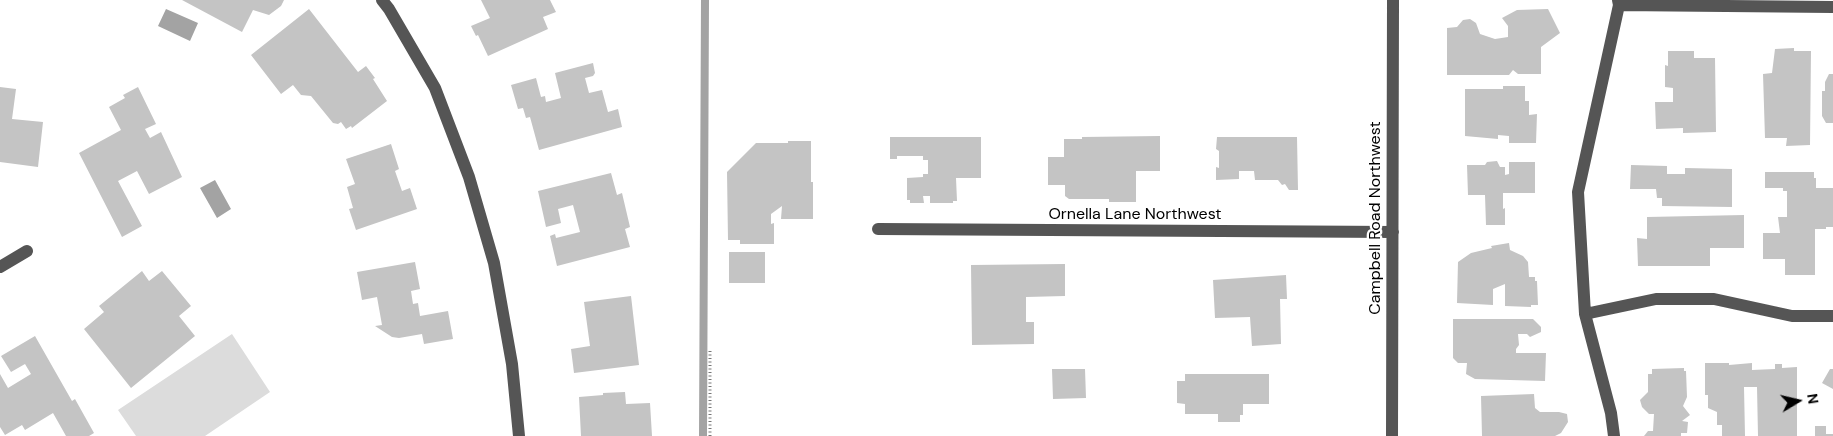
<!DOCTYPE html>
<html>
<head>
<meta charset="utf-8">
<style>
	body { margin:0 }
	#map { position:relative; width:1833px; height:436px; overflow:hidden; background:#fff; font-family:"DM Sans",sans-serif }
	canvas { display:block }
	.north { position:absolute; left:1773px; top:376px; width:50px; height:50px; -webkit-text-stroke:4px #fff; paint-order:stroke; rotate:81deg; font-size:14px; font-weight:700; line-height:20px; text-align:center; color:#000 }
	.north::after { content:''; display:block; margin:auto; width:18px; height:22px; background:#000; clip-path:polygon(50% 0,100% 100%,50% 72%,0 100%) }
</style>
</head>
<body>
<div id="map">
<canvas width="1833" height="436"></canvas>
<div class="north">N</div>
</div>
<script>
const ctx = document.querySelector('canvas').getContext('2d');
ctx.lineJoin = 'round';
function paint(path, color) { ctx.fillStyle = color; ctx.fill(path, 'evenodd'); }
function strokePath(path, color, width, dash) { ctx.strokeStyle = color; ctx.lineWidth = width; ctx.lineCap = dash ? 'butt' : 'round'; ctx.setLineDash(dash || []); ctx.stroke(path); }
function write(font, color, halo, rows, align = 'center') {
  ctx.font = font + ' "DM Sans",sans-serif'; ctx.lineWidth = 4.5; ctx.setLineDash([]); ctx.textBaseline = 'middle'; ctx.strokeStyle = halo; ctx.fillStyle = color; for (const [text, x, y, turn = 0] of rows) {
    ctx.save(); ctx.translate(x, y); ctx.rotate((+turn || 0) * Math.PI / 180); ctx.textAlign = isNaN(turn) ? turn : align; if (halo) ctx.strokeText(text, 0, 0); ctx.fillText(text, 0, 0); ctx.restore();
  }
}
const green = new Path2D(`
	M232,334L270,392L205,436H136L118,410Z`);
const water = new Path2D(`
	M166,9L198,23L190,41L158,26Z
	M215,180L231,209L217,218L200,188Z`);
const stream = new Path2D(`
	M703,436L705,0`);
const building = new Path2D(`
	M182,0H284L281,6L269,15L253,10L242,32Z
	M481,0H550L556,12L543,17L548,29L488,56L478,35L476,36L471,26L490,18Z
	M309,9L358,72L366,66L375,78L373,79L387,101L352,128L351,126L346,129L341,122L338,124L333,123L311,96L301,95L293,85L281,94L251,55Z
	M1548,9L1560,33L1541,47V74H1518L1513,70L1509,75H1447V28L1457,27L1463,20L1470,19L1476,23L1480,34L1495,39L1508,37V26L1502,18L1517,10Z
	M1794,48V51H1811L1810,145L1786,146L1787,138H1765L1763,74L1772,73L1775,49Z
	M1668,51H1694V58H1715L1716,132L1683,133V128L1656,129L1655,102H1673V88L1665,87V65L1668,66Z
	M593,63L595,73L593,76L585,78L589,93L602,90L608,112L618,109L622,127L539,150L530,117L526,118L523,108L518,109L511,85L536,78L541,97L545,96L546,102L561,98L555,73Z
	M1829,74H1833V123H1826L1822,116V91H1825V82Z
	M1503,86H1525V101H1529V115L1537,114L1536,143H1509V136L1498,135V139L1465,136V89H1503Z
	M0,87L16,89L12,119L43,122L38,167L0,162Z
	M138,87L156,124L145,129L150,138L161,132L182,177L149,194L137,171L118,181L142,226L122,237L79,153L121,130L109,107L125,98L123,95Z
	M1160,136V171H1136V202H1109V199H1069L1065,196V185H1048V157H1064V139H1082V137Z
	M890,137H981V178H956L957,201H953V203H930V196H923L924,203H910V200H907V178L923,177V174H928V160H923V156H897V159H890Z
	M1217,137H1297L1298,190H1289L1285,184L1282,185L1278,180H1255L1254,171H1239V179L1216,180V167L1219,168V151L1216,149Z
	M788,141H811V182H813V219H781L782,206L771,214V224L774,223V244H740V240H728L727,172L756,143H788Z
	M391,144L399,169L395,171L402,191L410,188L417,209L356,230L349,209L353,208L347,187L355,184L346,159Z
	M1497,161L1500,167H1505V175L1509,174V162H1535V193H1503V209L1505,208V225H1486L1485,195H1468L1467,165H1485L1487,162Z
	M1631,165L1667,166V174H1685V168L1732,169V207L1662,206V198H1657L1656,189H1630Z
	M1765,172H1814V178H1816V188H1833V227H1826V229H1815V275H1785V259H1763V233H1780L1778,217H1787V191H1783V188H1765Z
	M611,173L617,195L622,193L630,227L625,229L630,247L557,266L550,236L555,234L556,238L580,232L573,205L558,209L561,223L546,227L538,191Z
	M1744,215V248H1710V266H1638L1637,238L1647,239V217Z
	M1509,243L1510,250L1523,256L1528,262L1529,277H1535V281H1537L1538,305H1531V307L1505,306V284L1493,289V305L1457,303L1458,262L1471,253L1492,248L1491,246Z
	M729,252H765V283H729Z
	M415,262L420,289L411,291L413,304L418,303L420,316L448,311L453,339L424,344L422,334L399,338L392,337L375,326L382,325L377,297L362,300L357,272Z
	M1065,264V296L1026,297V322H1034V344L972,345L971,265Z
	M142,271L149,281L162,271L191,306L179,316L195,336L131,388L84,329L104,312L99,306Z
	M1286,275L1287,299H1280L1281,344L1252,346L1250,317L1215,318L1213,280Z
	M631,296L639,365L574,373L571,349L590,346L584,302Z
	M1453,319H1533L1541,327V332L1530,337L1527,334H1518L1519,345L1516,349V353H1546L1545,381L1475,379L1466,374L1467,363H1458L1453,358Z
	M35,336L72,401L75,399L94,433L89,436H66L53,413L25,430L22,425L5,435L0,427V374L8,388L31,374L25,364L11,372L1,356Z
	M1705,363H1729V365L1752,363V370L1775,369V364H1782V368L1797,367V436H1758L1757,387H1744L1745,436H1722V425H1717V412L1708,408V395H1705Z
	M1684,368V371H1686L1687,397L1683,406L1690,415L1682,421L1688,422L1687,433H1681V436H1644L1648,431H1653L1654,414H1649L1642,407L1640,400L1648,392V374H1652V369Z
	M1052,369H1085L1086,398L1053,399Z
	M1830,369H1833V389L1822,383Z
	M1185,374H1269V404H1243V415H1240V422H1218V414H1185V404L1177,403V381H1185Z
	M625,392L626,404L650,403L652,436H581L579,397L603,395V393Z
	M1534,394L1535,408L1540,412H1559L1567,414L1568,422L1561,433L1555,436H1482L1481,396Z
	M1815,426H1826V434H1833V436H1815Z`);
const path = new Path2D(`
	M710,351V436`);
const minor = new Path2D(`
	M382,0L389,9L435,88L469,177L494,263L512,364L519,436
	M1619,5L1833,7
	M878,229L1393,232
	M0,267L27,251
	M1585,314L1656,299H1714L1792,316H1833
	M1392,436L1393,0
	M1614,436L1611,413L1585,314L1578,192L1619,5L1618,0`);
const streetNames = [
	["Ornella Lane Northwest",1135,215],
	["Campbell Road Northwest",1376,218,-90]
];
paint(green, '#dcdcdc');
paint(water, '#a3a3a3');
strokePath(stream, '#a3a3a3', 8);
paint(building, '#c4c4c4');
strokePath(path, '#777', 3, [1, 2.5]);
strokePath(minor, '#555', 12);
write('16px', '#000', '#fff', streetNames);
</script>
</body>
</html>
